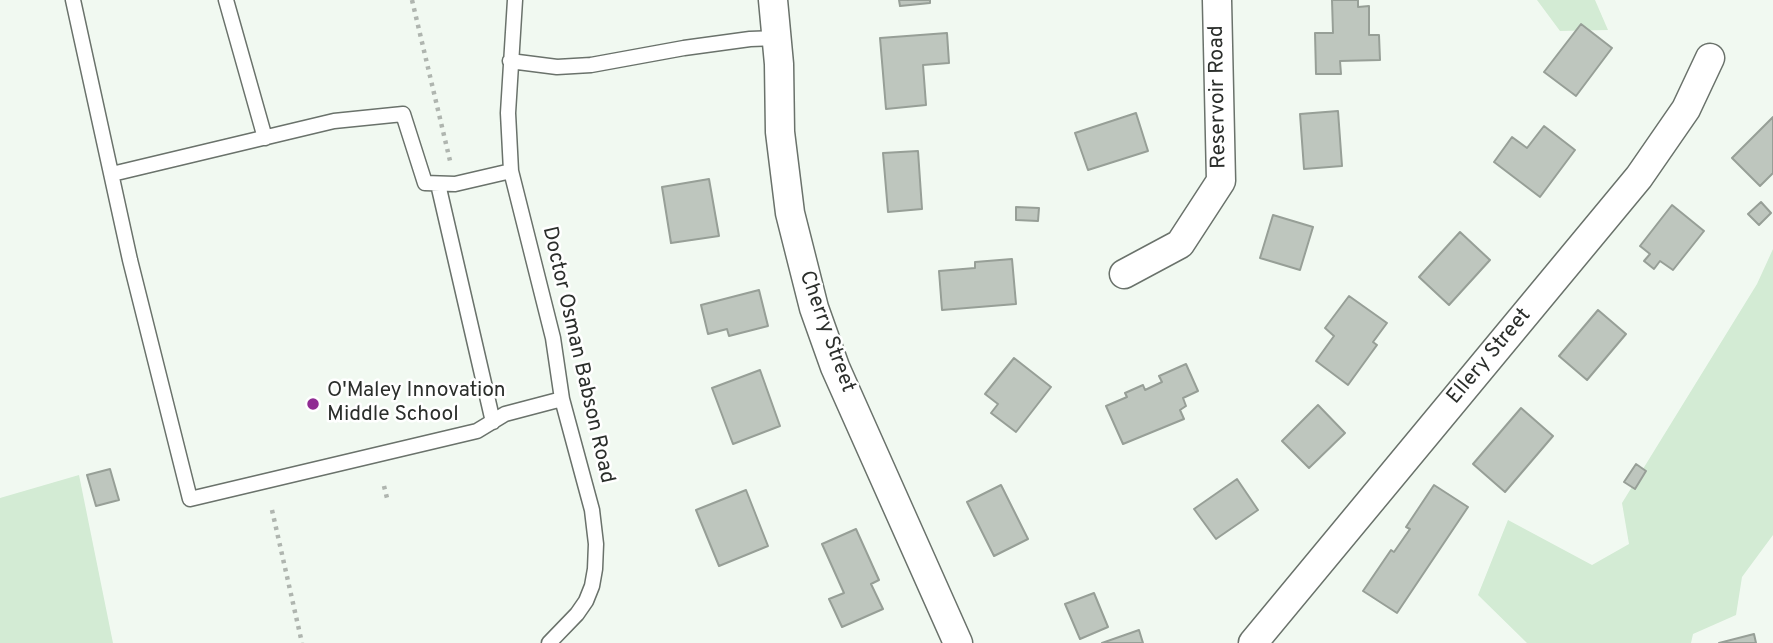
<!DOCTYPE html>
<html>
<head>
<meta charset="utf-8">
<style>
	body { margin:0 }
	canvas { display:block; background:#f1f9f1 }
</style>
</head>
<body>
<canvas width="1773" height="643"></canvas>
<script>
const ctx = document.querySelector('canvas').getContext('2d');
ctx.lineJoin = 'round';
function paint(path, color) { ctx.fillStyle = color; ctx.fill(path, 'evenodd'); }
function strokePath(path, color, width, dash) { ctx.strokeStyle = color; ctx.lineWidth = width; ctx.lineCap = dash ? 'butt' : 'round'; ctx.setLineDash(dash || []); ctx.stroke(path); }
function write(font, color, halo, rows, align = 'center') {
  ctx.font = font + ' Overpass,sans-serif'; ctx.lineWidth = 5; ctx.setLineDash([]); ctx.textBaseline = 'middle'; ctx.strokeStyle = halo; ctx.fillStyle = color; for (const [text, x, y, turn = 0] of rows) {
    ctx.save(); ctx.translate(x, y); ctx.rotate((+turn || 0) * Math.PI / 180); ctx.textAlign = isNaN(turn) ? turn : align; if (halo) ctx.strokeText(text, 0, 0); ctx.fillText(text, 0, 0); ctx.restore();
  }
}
const green = new Path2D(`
	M1537,0H1595L1608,30L1560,31Z
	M1773,249V535L1742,577L1736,615L1693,634L1691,643H1527L1478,595L1508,520L1592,565L1629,544L1622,503L1757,284Z
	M79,475L113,643H0V498Z`);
const building = new Path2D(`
	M899,0H930V3L900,6Z
	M1332,0H1358V7L1369,6V35H1379L1380,60L1340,61L1341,74H1316L1315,33H1333Z
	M1581,24L1612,48L1576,96L1544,72Z
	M947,33L949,63L923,65L926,105L886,109L880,38Z
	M1338,111L1342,166L1304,169L1300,114Z
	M1136,113L1148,151L1088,170L1075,133Z
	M1773,117V173L1760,186L1732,158Z
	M1544,126L1575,150L1540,197L1494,162L1512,137L1527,148Z
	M918,151L922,209L888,212L883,153Z
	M709,179L719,236L671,243L662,187Z
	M1761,202L1771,213L1759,225L1748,214Z
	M1672,205L1704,231L1673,270L1660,261L1654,269L1644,261L1650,254L1640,246Z
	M1016,207L1039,208L1038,221L1016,220Z
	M1273,215L1313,227L1300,270L1260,258Z
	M1460,232L1490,260L1449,305L1419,277Z
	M1012,259L1016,304L942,310L939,271L975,268V262Z
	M759,290L768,326L729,336L727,329L708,334L701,305Z
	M1349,296L1387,323L1373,342L1377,345L1348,385L1316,361L1334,336L1325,328Z
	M1598,310L1626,334L1587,380L1559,356Z
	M1014,358L1051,387L1016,432L991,413L998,404L985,394Z
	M1186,364L1198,391L1183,398L1186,406L1180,410L1184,419L1123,444L1106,406L1127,397L1125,393L1143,385L1145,390L1162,382L1159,376Z
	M760,370L780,426L733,444L712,388Z
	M1318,405L1345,433L1309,468L1282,441Z
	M1521,408L1553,436L1505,492L1473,464Z
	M1636,464L1646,471L1635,489L1624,482Z
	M110,469L119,500L96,506L87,475Z
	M1237,479L1258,510L1216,539L1194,509Z
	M1001,485L1028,539L994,556L967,502Z
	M1434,485L1468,507L1397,613L1363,591L1391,550L1394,552L1410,529L1406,527Z
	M746,490L768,546L719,566L696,510Z
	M856,529L879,580L871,584L883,609L842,627L829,599L844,593L822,544Z
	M1094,593L1108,627L1080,639L1065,604Z
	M1139,630L1143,643H1102Z
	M1754,634L1756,643H1719Z`);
const path = new Path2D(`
	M412,0L451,165
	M384,486L388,502
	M272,510L302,643`);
const lane = new Path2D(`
	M73,0L130,260L190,499L477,431L505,414L562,399
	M226,0L265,138
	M515,0L508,113L511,171L553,338L562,399L592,510L596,544L595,569L592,586L586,601L577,614L549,643
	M510,61L557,67L591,65L684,48L750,39L777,38
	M112,174L334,121L403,114L425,183L455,184L511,171
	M438,184L493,422`);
const street = new Path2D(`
	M773,0L779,64L780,132L790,213L814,308L835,367L958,643
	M1124,274L1180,244L1221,181L1217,0
	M1253,643L1639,177L1686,109L1710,58`);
const markers = [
	[313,404,7,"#8f2c92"]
];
const streetNames = [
	["Reservoir Road",1219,97,-91],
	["Cherry Street",826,332,70],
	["Doctor Osman Babson Road",577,355,77],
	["Ellery Street",1490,357,-50]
];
const poiNames = [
	["O'Maley Innovation",327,392],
	["Middle School",327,416]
];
paint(green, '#d3ebd4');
paint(building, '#bec6be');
strokePath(building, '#979f97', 2);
strokePath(lane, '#6a726b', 17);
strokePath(street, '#6a726b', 31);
strokePath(path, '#afb5af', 4.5, [3.5, 5]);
strokePath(lane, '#fff', 14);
strokePath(street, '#fff', 28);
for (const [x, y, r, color] of markers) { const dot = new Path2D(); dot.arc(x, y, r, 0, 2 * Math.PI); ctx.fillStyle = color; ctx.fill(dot); strokePath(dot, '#fff', 2.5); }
write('21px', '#2b2e2b', '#fff', streetNames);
write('21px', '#2b2e2b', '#fff', poiNames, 'left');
</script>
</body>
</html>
